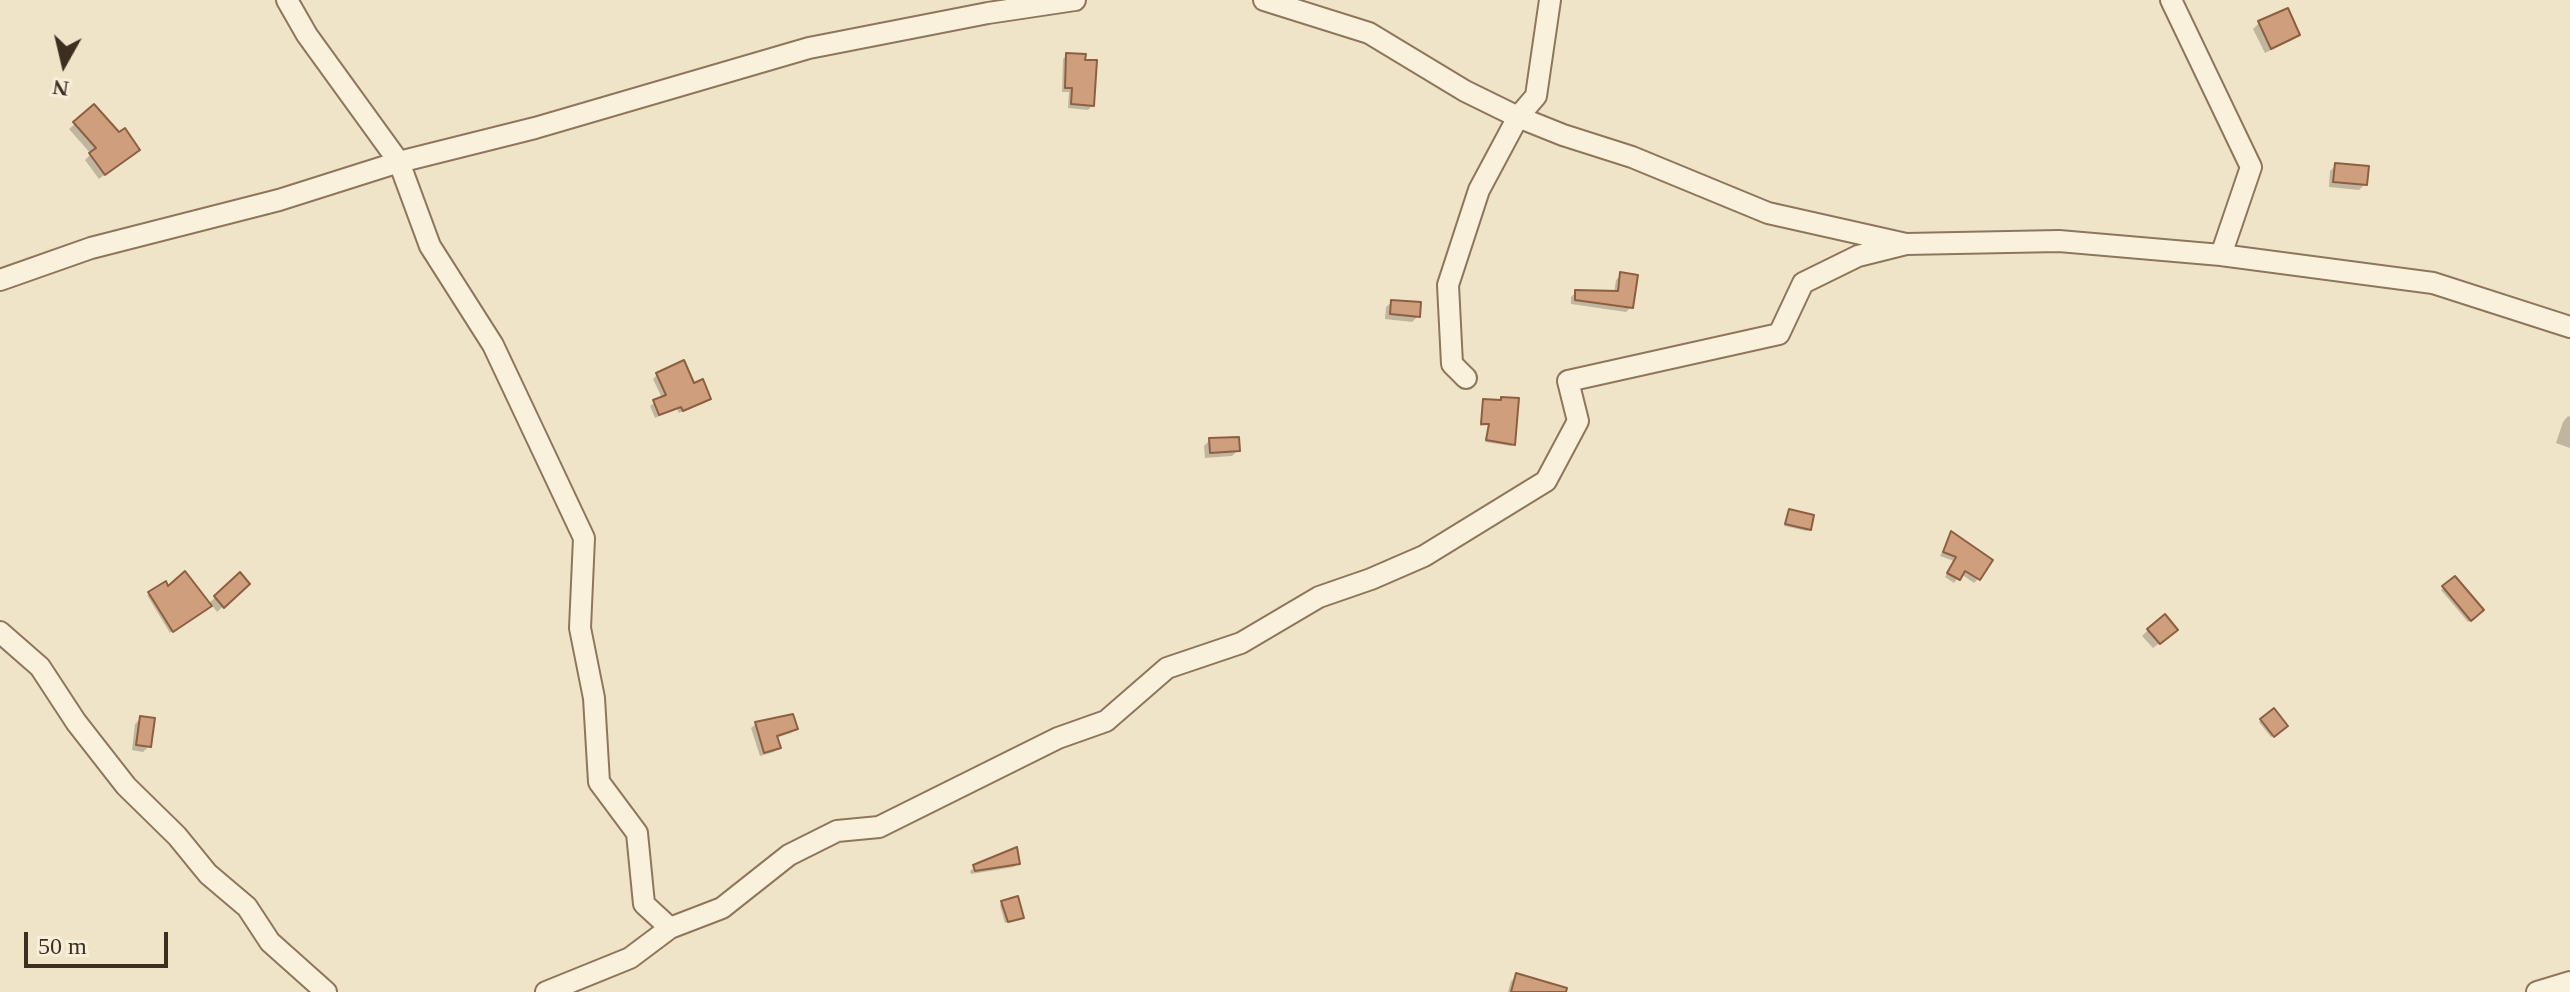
<!DOCTYPE html>
<html>
<head>
<meta charset="utf-8">
<style>
	body { margin:0 }
	#map { position:relative; width:2570px; height:992px; overflow:hidden; background:#f0e4c8; font-family:"Times New Roman",serif }
	canvas { display:block }
	.north { position:absolute; left:24px; top:24px; width:80px; height:80px; -webkit-text-stroke:6px #f7eed8; paint-order:stroke; rotate:188deg; font-size:22px; font-weight:700; line-height:32px; text-align:center; color:#3d2e20 }
	.north::after { content:''; display:block; margin:auto; width:28px; height:36px; background:#3d2e20; clip-path:polygon(50% 0,100% 100%,50% 72%,0 100%) }
	.scale { position:absolute; left:24px; top:932px; width:144px; height:36px; box-sizing:border-box; border:4px solid #3d2e20; border-top:0; padding-left:10px; font-size:24px; line-height:28px; white-space:nowrap; color:#3d2e20; -webkit-text-stroke:6px #f7eed8; paint-order:stroke }
</style>
</head>
<body>
<div id="map">
<canvas width="2570" height="992"></canvas>
<div class="north">N</div>
<div class="scale">50 m</div>
</div>
<script>
const ctx = document.querySelector('canvas').getContext('2d');
ctx.lineJoin = 'round';
function paint(path, color) { ctx.fillStyle = color; ctx.fill(path, 'evenodd'); }
function strokePath(path, color, width, dash) { ctx.strokeStyle = color; ctx.lineWidth = width; ctx.lineCap = dash ? 'butt' : 'round'; ctx.setLineDash(dash || []); ctx.stroke(path); }
const shadow = new Path2D(`
	M2259,23L2298,35L2292,40L2265,53L2253,29Z
	M1067,55L1093,105L1088,110L1068,108L1069,92H1062L1063,59Z
	M75,124L119,134L138,150L99,179L85,160L91,154L69,129Z
	M2336,165L2365,184L2359,190L2329,187L2330,171Z
	M1621,275L1631,307L1626,312L1571,304V297L1576,292L1614,293L1616,280Z
	M1392,302L1418,316L1412,322L1385,319L1386,307Z
	M657,375L693,386L709,398L679,413L677,409L655,418L650,406L662,398L653,379Z
	M1483,401L1513,444L1511,446L1485,442L1488,425L1480,426Z
	M2568,416L2570,417V448L2556,443L2563,422Z
	M1210,440L1238,450L1232,456L1205,458L1204,446Z
	M1789,512L1809,529L1807,531L1784,526Z
	M1951,534L1978,579L1974,583L1961,574L1954,583L1945,577L1954,561L1940,556Z
	M240,575L248,584L217,612L211,604L170,633L147,595L168,589L208,604Z
	M2454,579L2481,610L2468,622L2441,590Z
	M2148,630L2170,635L2153,648L2142,636Z
	M2274,711L2286,726L2271,737L2259,722Z
	M141,718L149,746L143,752L132,750L135,724Z
	M756,724L795,729L791,733L776,738L779,748L774,752L760,756L751,728Z
	M1018,863L1014,867L971,874L970,871L975,867Z
	M1002,902L1022,917L1005,923L1000,905Z
	M1517,976L1552,992H1508L1511,981Z`);
const building = new Path2D(`
	M2288,8L2300,35L2271,49L2258,21Z
	M1066,53L1086,54L1085,60H1097L1094,106L1071,104L1072,88H1065Z
	M94,104L119,132L125,128L140,150L105,175L89,153L96,148L73,122Z
	M2335,163L2369,166L2367,185L2333,182Z
	M1620,272L1638,275L1633,308L1575,300V290L1618,291Z
	M1391,300L1421,302L1420,317L1390,314Z
	M684,360L694,383L703,379L711,399L683,411L681,407L659,415L653,400L666,395L656,373Z
	M1501,397L1519,398L1515,445L1486,440L1489,424H1481L1483,399L1501,400Z
	M1239,437L1240,451L1210,453L1209,438Z
	M1789,509L1814,515L1811,530L1785,524Z
	M1951,531L1993,560L1980,580L1965,571L1960,580L1947,573L1956,557L1943,552Z
	M185,571L212,606L173,632L148,592L166,581L168,586Z
	M240,572L250,584L224,608L214,596Z
	M2455,576L2484,610L2471,621L2442,586Z
	M2165,614L2178,630L2160,644L2147,629Z
	M2274,708L2288,726L2274,737L2260,719Z
	M793,714L798,729L777,736L781,748L764,753L755,722Z
	M140,716L155,718L151,747L136,745Z
	M1017,847L1020,864L975,871L973,865Z
	M1018,896L1024,918L1008,922L1001,901Z
	M1516,973L1567,988L1566,992H1511Z`);
const minor = new Path2D(`
	M287,0L307,35L399,162L430,246L493,345L584,538L580,628L594,698L599,782L637,833L644,904L670,928L722,908L789,855L837,831L879,827L1058,738L1106,721L1167,668L1241,643L1319,597L1371,579L1424,556L1546,481L1578,421L1568,381L1779,334L1803,283L1858,256L1906,244
	M1264,0L1369,33L1465,91L1518,117L1563,135L1632,157L1768,213L1906,244L2059,241L2221,255L2433,283L2570,327
	M2171,0L2251,167L2221,255
	M0,280L91,248L279,200L399,162L535,128L809,48L988,13L1075,0
	M1466,378L1452,364L1448,285L1479,190L1518,117L1536,96L1550,0
	M0,632L40,667L76,722L126,786L177,836L208,874L247,907L270,942L326,992
	M546,992L630,958L670,928
	M2537,992L2570,982`);
paint(shadow, '#0003');
paint(building, '#cf9f7d');
strokePath(building, '#8d5f41', 2);
strokePath(minor, '#8d765c', 24);
strokePath(minor, '#faf1dc', 20);
</script>
</body>
</html>
